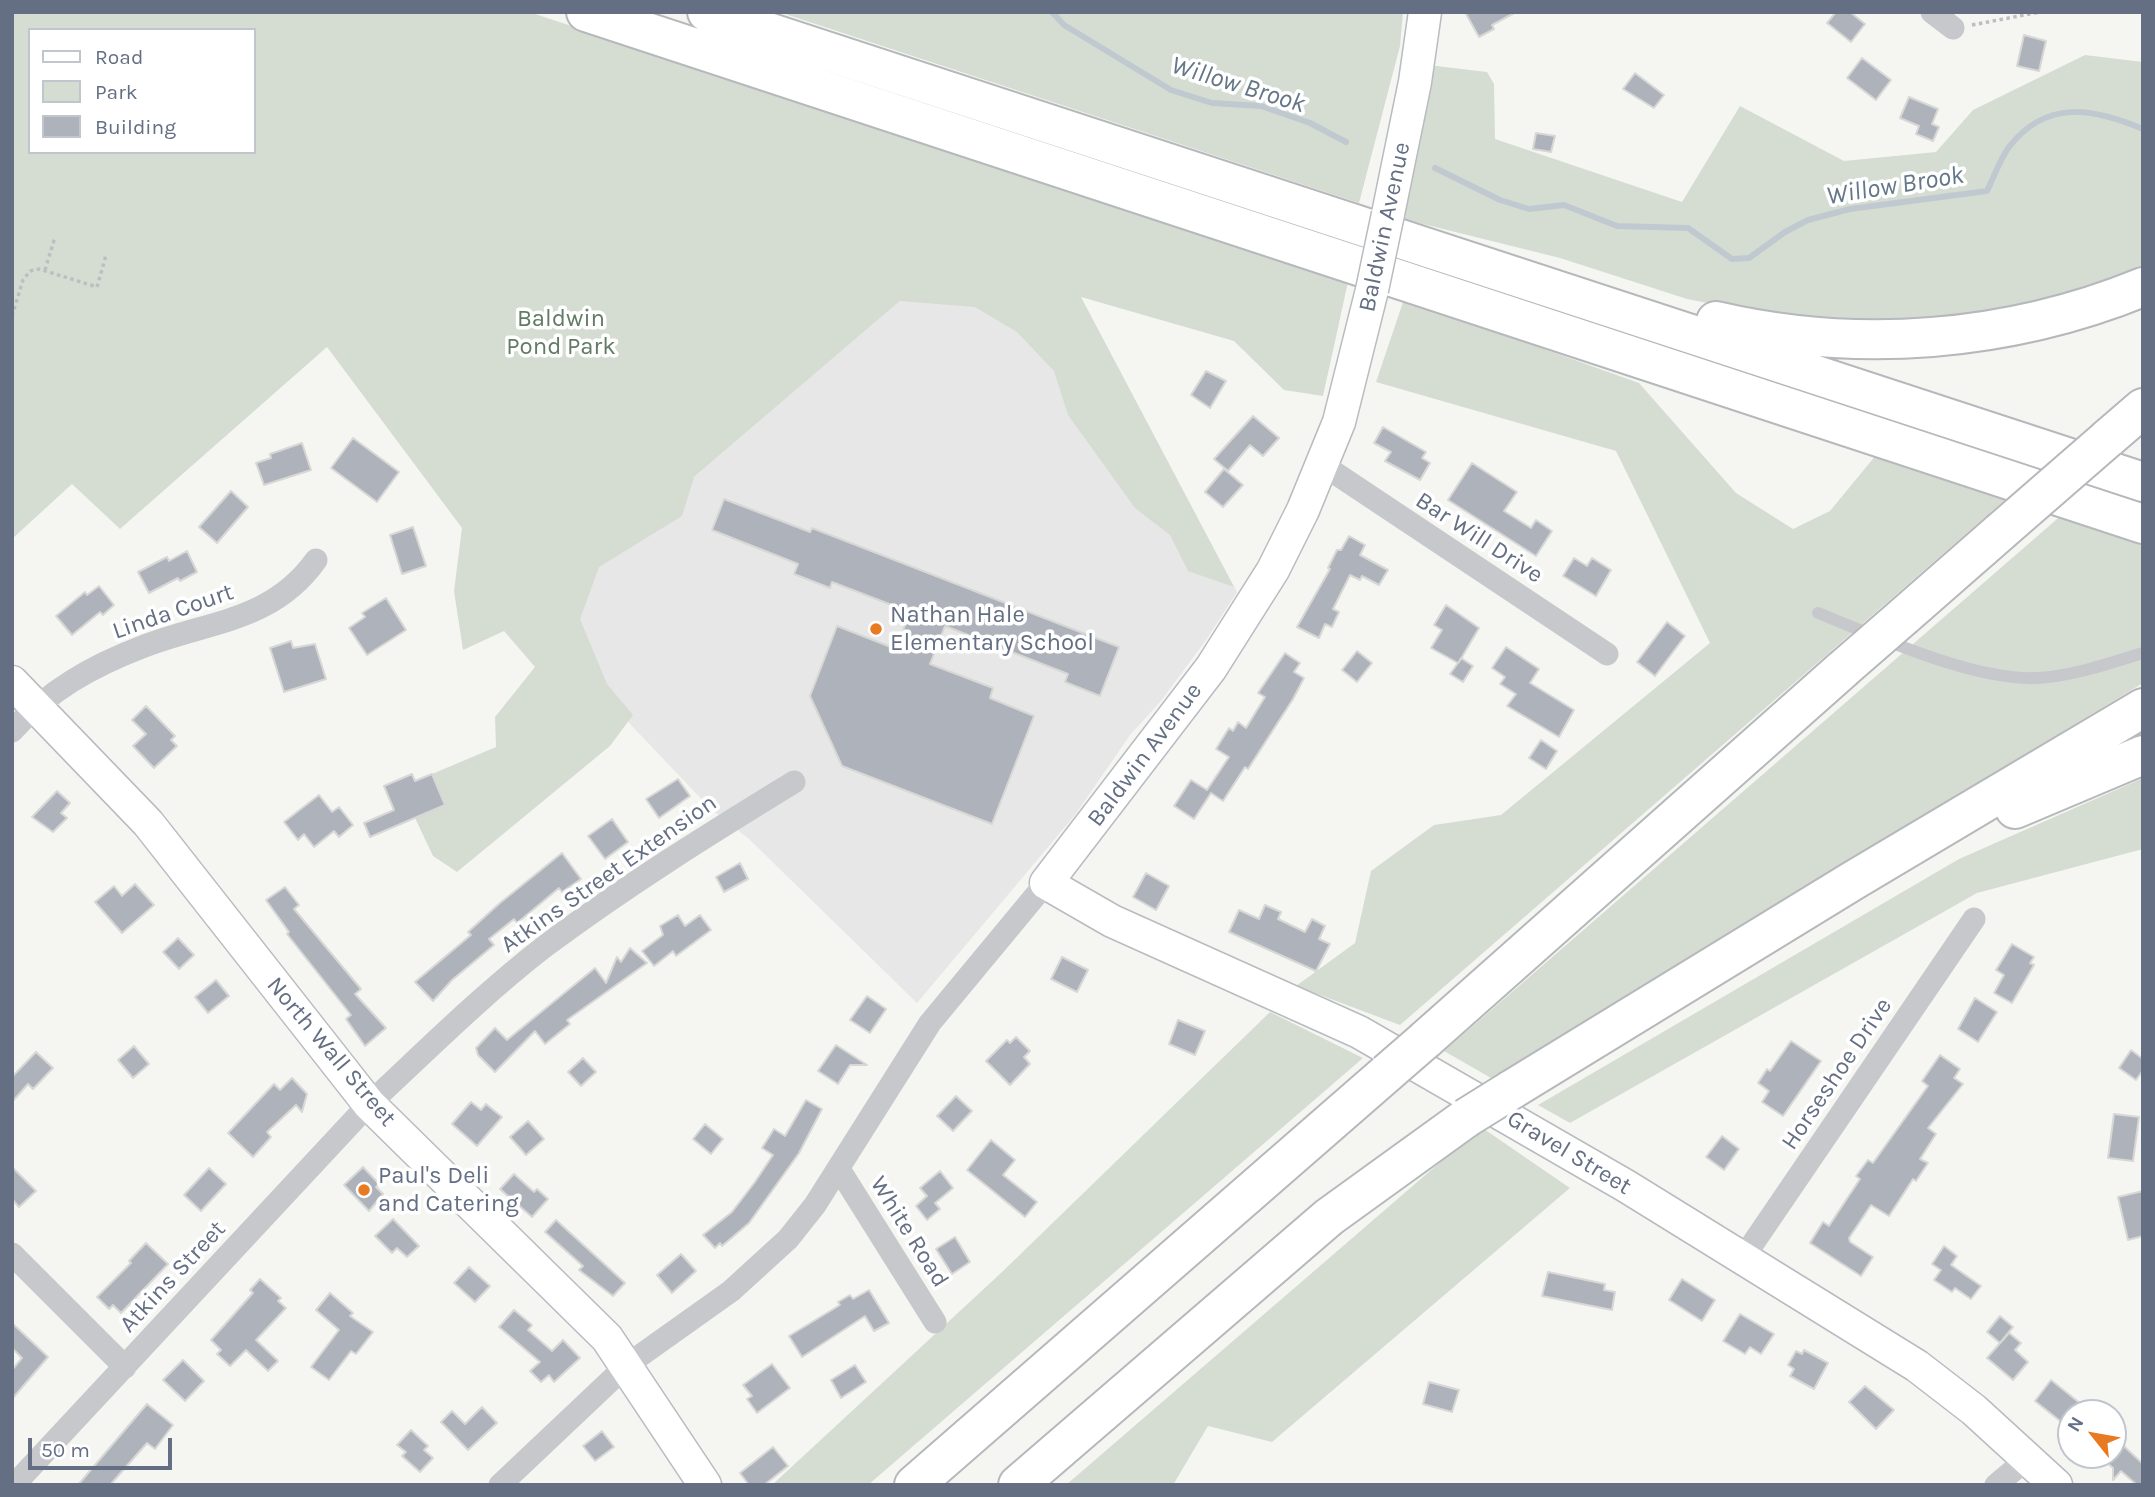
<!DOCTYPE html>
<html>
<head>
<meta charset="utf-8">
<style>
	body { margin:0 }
	#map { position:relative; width:2155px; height:1497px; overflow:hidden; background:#f5f6f2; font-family:Karla,sans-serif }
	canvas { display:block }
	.frame { position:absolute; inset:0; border:14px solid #646f84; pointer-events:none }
	.legend { position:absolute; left:28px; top:28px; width:228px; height:126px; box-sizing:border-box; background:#fff; border:2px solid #c1c5ce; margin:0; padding:9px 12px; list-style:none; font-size:21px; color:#646f84 }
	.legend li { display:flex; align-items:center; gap:14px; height:35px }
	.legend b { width:35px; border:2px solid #c1c5ce }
	.north { position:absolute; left:2057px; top:1399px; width:70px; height:70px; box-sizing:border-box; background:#fff; border:2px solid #c1c5ce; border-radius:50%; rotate:301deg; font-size:19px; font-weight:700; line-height:28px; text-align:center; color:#646f84 }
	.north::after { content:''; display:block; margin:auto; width:24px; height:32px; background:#e87a21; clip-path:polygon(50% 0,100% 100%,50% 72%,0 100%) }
	.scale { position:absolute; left:28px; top:1438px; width:144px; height:32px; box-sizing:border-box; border:4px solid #646f84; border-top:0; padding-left:9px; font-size:21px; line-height:24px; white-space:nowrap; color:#646f84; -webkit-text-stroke:5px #fff; paint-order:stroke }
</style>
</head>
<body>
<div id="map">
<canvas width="2155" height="1497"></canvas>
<div class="frame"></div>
<ul class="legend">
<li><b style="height:9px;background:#fff"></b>Road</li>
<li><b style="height:19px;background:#d5ddd3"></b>Park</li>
<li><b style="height:19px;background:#aeb3bb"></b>Building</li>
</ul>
<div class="north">N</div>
<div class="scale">50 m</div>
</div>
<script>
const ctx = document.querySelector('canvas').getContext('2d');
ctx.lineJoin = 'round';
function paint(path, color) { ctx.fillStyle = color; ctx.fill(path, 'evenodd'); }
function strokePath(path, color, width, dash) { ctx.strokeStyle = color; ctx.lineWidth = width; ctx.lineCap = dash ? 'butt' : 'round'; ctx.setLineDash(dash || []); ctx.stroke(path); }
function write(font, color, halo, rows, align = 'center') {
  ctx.font = font + ' Karla,sans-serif'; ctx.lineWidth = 7; ctx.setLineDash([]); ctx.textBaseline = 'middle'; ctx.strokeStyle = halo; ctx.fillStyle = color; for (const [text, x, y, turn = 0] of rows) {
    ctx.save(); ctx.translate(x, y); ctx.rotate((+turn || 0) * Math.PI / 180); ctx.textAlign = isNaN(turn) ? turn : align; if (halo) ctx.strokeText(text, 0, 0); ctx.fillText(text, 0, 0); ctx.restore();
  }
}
const built = new Path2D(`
	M954,255L1080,296L1237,592L1206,640L1161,701L1130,735L1075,815L917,1003L749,839L712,810L529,618Z`);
const green = new Path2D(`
	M12,12H529L1348,282L1323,396L1284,390L1234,341L1081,297L1234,587L1188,571L1170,535L1135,508L1068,415L1054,371L1017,332L975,307L900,301L694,477L682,516L599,567L580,619L607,684L633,715L610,746L457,872L433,856L415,818L445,805L432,774L496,747L495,717L535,667L504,631L463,650L454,591L462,528L327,347L120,529L72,484L12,539ZM30,30H254V152H30Z
	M779,12H1403L1400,46L1359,203Z
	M2085,55L2143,62V272L2057,300L1921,325L1804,322L1687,299L1560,258L1403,219L1428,65L1487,72L1494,84L1495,139L1682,202L1740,106L1844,161L1936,152L1973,110Z
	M1404,299L1639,383L1736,493L1793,529L1830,511L1881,449L2005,500L1400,1025L1296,986L1355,943L1371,871L1434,825L1501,815L1710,643L1616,451L1376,382Z
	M2064,513L2143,540V683L1491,1078L1444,1051Z
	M2143,778V849L1977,893L1570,1123L1538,1105L1959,859Z
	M1270,1012L1363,1058L868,1485H772L1001,1273Z
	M1481,1127L1570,1188L1272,1442L1208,1426L1173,1485H1066Z`);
const stream = new Path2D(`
	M1052,12L1064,25L1171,90L1212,103L1261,106L1310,123L1346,142
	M1435,168L1500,200L1529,209L1564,205L1617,226L1688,228L1732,259L1749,258L1785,232L1808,220L1850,209L1987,191C1994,177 2000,159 2009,147C2046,99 2093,108 2143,129`);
const building = new Path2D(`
	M1465,12H1516L1492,25L1494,29L1479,37Z
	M1836,12H1850L1865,24L1851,42L1827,23Z
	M2024,35L2046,41L2039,71L2017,66Z
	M1862,58L1891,80L1876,100L1847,78Z
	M1635,73L1664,95L1654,108L1623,89Z
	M1909,97L1938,109L1932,124L1939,127L1933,141L1916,134L1919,126L1900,118Z
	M1536,133L1555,136L1551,152L1533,149Z
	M1206,371L1226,381L1210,408L1191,395Z
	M1253,416L1279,438L1263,456L1250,445L1228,471L1214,459Z
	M1383,427L1426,452L1422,458L1430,463L1420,480L1385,461L1391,452L1374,443Z
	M353,438L399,472L377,502L331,468Z
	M302,443L311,470L264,485L256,463L271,458L270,454Z
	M1472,463L1517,492L1504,511L1531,528L1536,520L1552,531L1536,556L1448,500Z
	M1224,469L1243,485L1223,507L1205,492Z
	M231,491L248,507L217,543L199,527Z
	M724,499L810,532L812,528L1119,647L1100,696L1065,682L1068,674L945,626L930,664L993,688L990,698L1034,716L992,824L842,766L810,696L837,626L896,649L910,612L832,582L830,588L794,574L798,564L712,530Z
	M413,527L426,566L402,574L390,535Z
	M1349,536L1365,545L1360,555L1388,570L1379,585L1362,576L1360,580L1350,575L1333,609L1339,612L1332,627L1325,624L1319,638L1297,627L1330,569L1328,568L1337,550H1341Z
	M187,551L197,572L180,581L178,578L149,593L138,572L167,557L169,561Z
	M1574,558L1587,566L1592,558L1611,570L1596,596L1563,576Z
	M99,586L114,605L103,615L100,612L72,635L56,616L85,592L87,595Z
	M386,598L406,630L367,655L349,628L365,617L362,613Z
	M1446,605L1479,628L1459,662L1461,658L1473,666L1463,682L1450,674L1458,663L1431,648L1442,630L1434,625Z
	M1667,622L1685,636L1655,676L1637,662Z
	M291,641L293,648L315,644L326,679L284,692L270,648Z
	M1506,647L1539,669L1530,683L1574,710L1559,737L1507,706L1516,694L1500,684L1505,677L1492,668Z
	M1357,651L1372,663L1357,682L1342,670Z
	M1285,653L1300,663L1294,672L1304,678L1293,699L1248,769L1245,767L1223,801L1211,793L1194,819L1174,806L1191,780L1207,790L1229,757L1216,749L1229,728L1233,731L1238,722L1246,728L1265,697L1258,693Z
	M146,706L175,736L171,740L177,746L154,768L133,746L146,734L132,720Z
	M1541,740L1557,751L1546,769L1529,758Z
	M412,774L415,781L432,774L445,805L370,837L364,823L394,810L384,786Z
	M678,779L690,796L659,818L646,799Z
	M57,791L70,803L61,813L67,818L53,832L32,817Z
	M319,795L332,812L339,807L353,825L339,837L334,831L314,847L304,834L298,840L284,822Z
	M612,819L628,842L605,859L588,836Z
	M562,853L581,879L562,892L559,888L517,923L514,919L489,939L494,945L452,980L433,1001L415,982L471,935L468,932L500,903Z
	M740,863L748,879L724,892L716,877Z
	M1146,873L1169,886L1156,910L1133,897Z
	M135,884L154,905L122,933L95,902L114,886L122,896Z
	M285,887L299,905L294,909L361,989L355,994L386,1028L365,1046L346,1019L351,1015L287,934L289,932L266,900Z
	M1265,905L1281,912L1278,919L1305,932L1312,919L1325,926L1319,939L1330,944L1316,971L1229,932L1239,910L1259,919Z
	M678,915L685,926L700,915L711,930L676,956L673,951L654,966L642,951L663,935L660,926Z
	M178,938L194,955L179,969L163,952Z
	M2012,944L2034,957L2030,963L2034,965L2012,1003L1994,993L2004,975L1996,970Z
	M630,948L647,963L567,1020L570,1024L545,1044L535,1031L495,1072L478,1055L476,1048L495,1028L507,1040L595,968L606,983L617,957L621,962Z
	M1062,957L1088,970L1077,992L1051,979Z
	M216,980L229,996L208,1013L195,997Z
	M867,996L886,1009L870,1033L850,1020Z
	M1975,998L1997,1012L1978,1042L1958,1029Z
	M1178,1020L1205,1031L1195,1055L1169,1044Z
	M1016,1037L1030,1051L1024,1057L1030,1064L1010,1085L986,1061L1007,1040L1010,1043Z
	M1791,1041L1821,1061L1783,1116L1762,1102L1769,1091L1758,1083L1767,1069L1770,1071Z
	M836,1045L867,1065H850L838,1084L818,1071Z
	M134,1046L149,1064L133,1078L118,1060Z
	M2131,1050L2143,1059V1070L2136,1080L2119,1068Z
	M36,1052L53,1068L33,1089L28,1084L12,1102V1077Z
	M1940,1055L1960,1069L1954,1078L1963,1084L1928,1128L1936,1134L1920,1159L1928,1163L1916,1181L1913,1179L1889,1216L1871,1205L1849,1238L1850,1242L1873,1257L1861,1276L1810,1243L1823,1222L1829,1226L1860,1179L1856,1176L1868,1160L1873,1163L1928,1086L1922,1081Z
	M583,1058L596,1072L581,1086L568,1072Z
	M292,1078L307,1094L302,1112L296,1105L267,1132L271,1137L253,1157L228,1133L274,1084L280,1090Z
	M956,1096L972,1111L953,1131L937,1116Z
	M806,1100L822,1109L799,1153L749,1223L722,1246L720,1243L715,1248L703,1235L732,1212L755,1182L773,1155L762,1148L774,1129L785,1136Z
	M471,1102L481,1110L486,1104L502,1117L477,1146L452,1124Z
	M2114,1114L2139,1117L2133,1161L2108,1158Z
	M528,1121L544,1139L526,1155L510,1137Z
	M705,1124L723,1139L711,1154L693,1139Z
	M1722,1136L1739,1149L1724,1170L1706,1157Z
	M991,1140L1015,1160L1003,1175L1037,1202L1025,1217L967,1170Z
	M12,1167L36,1191L19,1207L12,1199Z
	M363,1167L379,1184L376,1187L383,1194L369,1211L344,1185Z
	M209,1168L226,1184L201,1211L184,1195Z
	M940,1171L953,1188L935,1203L940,1209L927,1220L916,1206L927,1196L920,1188Z
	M514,1174L534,1192L537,1189L548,1199L532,1217L500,1189Z
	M2143,1191V1236L2128,1240L2118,1197Z
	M393,1219L419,1246L407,1257L397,1248L392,1253L375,1236Z
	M556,1220L625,1283L613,1296L579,1270L583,1266L545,1232Z
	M955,1237L970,1262L952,1274L936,1249Z
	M146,1243L168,1264L121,1313L113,1305L109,1309L97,1297L131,1263L129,1261Z
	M1944,1246L1957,1256L1951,1265L1981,1286L1971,1299L1955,1288L1952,1292L1934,1280L1941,1270L1932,1264Z
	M681,1254L696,1271L672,1293L657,1275Z
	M469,1267L490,1286L475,1302L454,1283Z
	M1548,1272L1605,1284L1604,1290L1615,1292L1612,1310L1542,1296Z
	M260,1279L281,1298L278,1301L286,1308L256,1340L278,1361L268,1371L246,1350L230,1366L217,1354L221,1350L211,1340L253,1293L250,1290Z
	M1682,1279L1715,1300L1702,1321L1669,1300Z
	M869,1290L889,1323L874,1331L865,1316L802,1357L789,1336L840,1305L838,1302L850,1295L853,1299Z
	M330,1293L353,1313L350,1316L373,1332L356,1354L351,1351L329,1380L311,1367L339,1330L316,1310Z
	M514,1310L532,1325L528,1330L552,1351L563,1340L580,1358L554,1382L549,1375L541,1382L530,1371L540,1362L499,1327Z
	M1740,1314L1774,1334L1761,1354L1750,1347L1745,1354L1723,1341Z
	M2000,1316L2013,1327L2000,1343L1987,1332Z
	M12,1323L48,1357L12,1399V1370L22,1358L12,1348Z
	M2009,1333L2021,1343L2015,1350L2028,1362L2013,1380L1987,1358Z
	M1804,1350L1828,1363L1814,1389L1790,1376L1794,1369L1788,1365L1796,1351L1802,1354Z
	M183,1360L204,1381L185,1401L163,1380Z
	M772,1364L790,1388L757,1413L747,1399L752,1396L743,1385Z
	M855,1365L866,1382L841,1398L831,1380Z
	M2051,1380L2081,1404L2064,1424L2035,1401Z
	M1429,1382L1459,1390L1452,1412L1423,1404Z
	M1865,1386L1894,1410L1876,1429L1849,1402Z
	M147,1404L173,1425L155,1449L147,1443L110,1485H78Z
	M482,1407L497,1423L468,1450L441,1422L452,1411L465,1424Z
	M411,1430L428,1446L424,1450L433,1458L420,1472L402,1456L406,1452L397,1445Z
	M602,1431L614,1447L595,1461L583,1446Z
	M2113,1436L2143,1464V1485H2137L2121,1471L2113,1480V1468L2098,1455H2113Z
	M773,1447L788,1466L764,1485H749L740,1473Z`);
const path = new Path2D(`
	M1972,25L2040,12
	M45,270L55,237
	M12,316L23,280L30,271L39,269L97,287L106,255`);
const lane = new Path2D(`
	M1818,613C1878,637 1974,681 2038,678C2073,676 2110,663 2143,653`);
const street = new Path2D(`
	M1932,12L1953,28
	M1323,465L1607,654
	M12,731C48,691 92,666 142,647C208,621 272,622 316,560
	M839,1169L935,1322
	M12,1254L125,1367
	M1743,1258L1974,919
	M14,1485L369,1104C426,1051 482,995 544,947C624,887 709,834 794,782
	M500,1485L627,1365L731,1291L788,1239L815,1205L930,1023L1046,883
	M1996,1485L2027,1459`);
const secondary = new Path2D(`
	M1388,214L1415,82L1425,12
	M1372,290L1339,422L1303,510L1273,570L1211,668L1046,883L1112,921L1359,1032L1626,1186L1917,1366L1974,1410L2056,1485
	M12,682L148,823L369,1104L607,1338L705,1485`);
const highway = new Path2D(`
	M586,12L2143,524
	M707,12L2143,482
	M1716,321C1858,354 2008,342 2143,287
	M2107,439L2143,408
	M1904,616L2000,532
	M2015,809L2143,755
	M1425,1040L1843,669
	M1511,1090L1854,880L2143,708
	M914,1485L1387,1073
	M1018,1485L1329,1217L1466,1118`);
const secondaryBridge = new Path2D(`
	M1372,290L1388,214`);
const highwayBridge = new Path2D(`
	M2000,532L2107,439
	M1843,669L1904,616
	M1387,1073L1425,1040
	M1466,1118L1511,1090`);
const markers = [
	[876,629,7,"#e87a21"],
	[364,1190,7,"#e87a21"]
];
const streetNames = [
	["Baldwin Avenue",1385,227,-78],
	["Bar Will Drive",1479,538,33],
	["Linda Court",173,612,-19],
	["Baldwin Avenue",1145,755,-53],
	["Atkins Street Extension",609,874,-35],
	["North Wall Street",331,1052,50],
	["Horseshoe Drive",1837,1074,-56],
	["Gravel Street",1569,1153,31],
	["White Road",909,1232,58],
	["Atkins Street",173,1277,-47]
];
const parkNames = [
	["Baldwin",561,319],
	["Pond Park",561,347]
];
const poiNames = [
	["Nathan Hale",890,615],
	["Elementary School",890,643],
	["Paul's Deli",378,1176],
	["and Catering",378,1204]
];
const waterNames = [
	["Willow Brook",1238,85,17],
	["Willow Brook",1895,186,-9]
];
paint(built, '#e6e7e6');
paint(green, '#d5ddd3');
strokePath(stream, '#c1c9d0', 6);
paint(building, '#aeb3bb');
strokePath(building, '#d7d7d5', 2);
strokePath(secondary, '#b8bbc0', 35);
strokePath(highway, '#b6b8bc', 42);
strokePath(path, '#bdbec1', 3.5, [3.5, 3.5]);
strokePath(lane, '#c6c8cc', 12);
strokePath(street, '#c6c8cc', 23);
strokePath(secondary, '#fff', 32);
strokePath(highway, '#fff', 38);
strokePath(secondaryBridge, '#b8bbc0', 35, []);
strokePath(highwayBridge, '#b6b8bc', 42, []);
strokePath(secondaryBridge, '#fff', 32);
strokePath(highwayBridge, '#fff', 38);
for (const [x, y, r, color] of markers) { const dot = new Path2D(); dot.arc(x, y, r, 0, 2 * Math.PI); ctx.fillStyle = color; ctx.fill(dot); strokePath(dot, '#fff', 2.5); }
write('24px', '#646f84', '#fff', streetNames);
write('24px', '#637b64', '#fff', parkNames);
write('24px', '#646f84', '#fff', poiNames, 'left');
write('italic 26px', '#647788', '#fff', waterNames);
</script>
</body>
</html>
